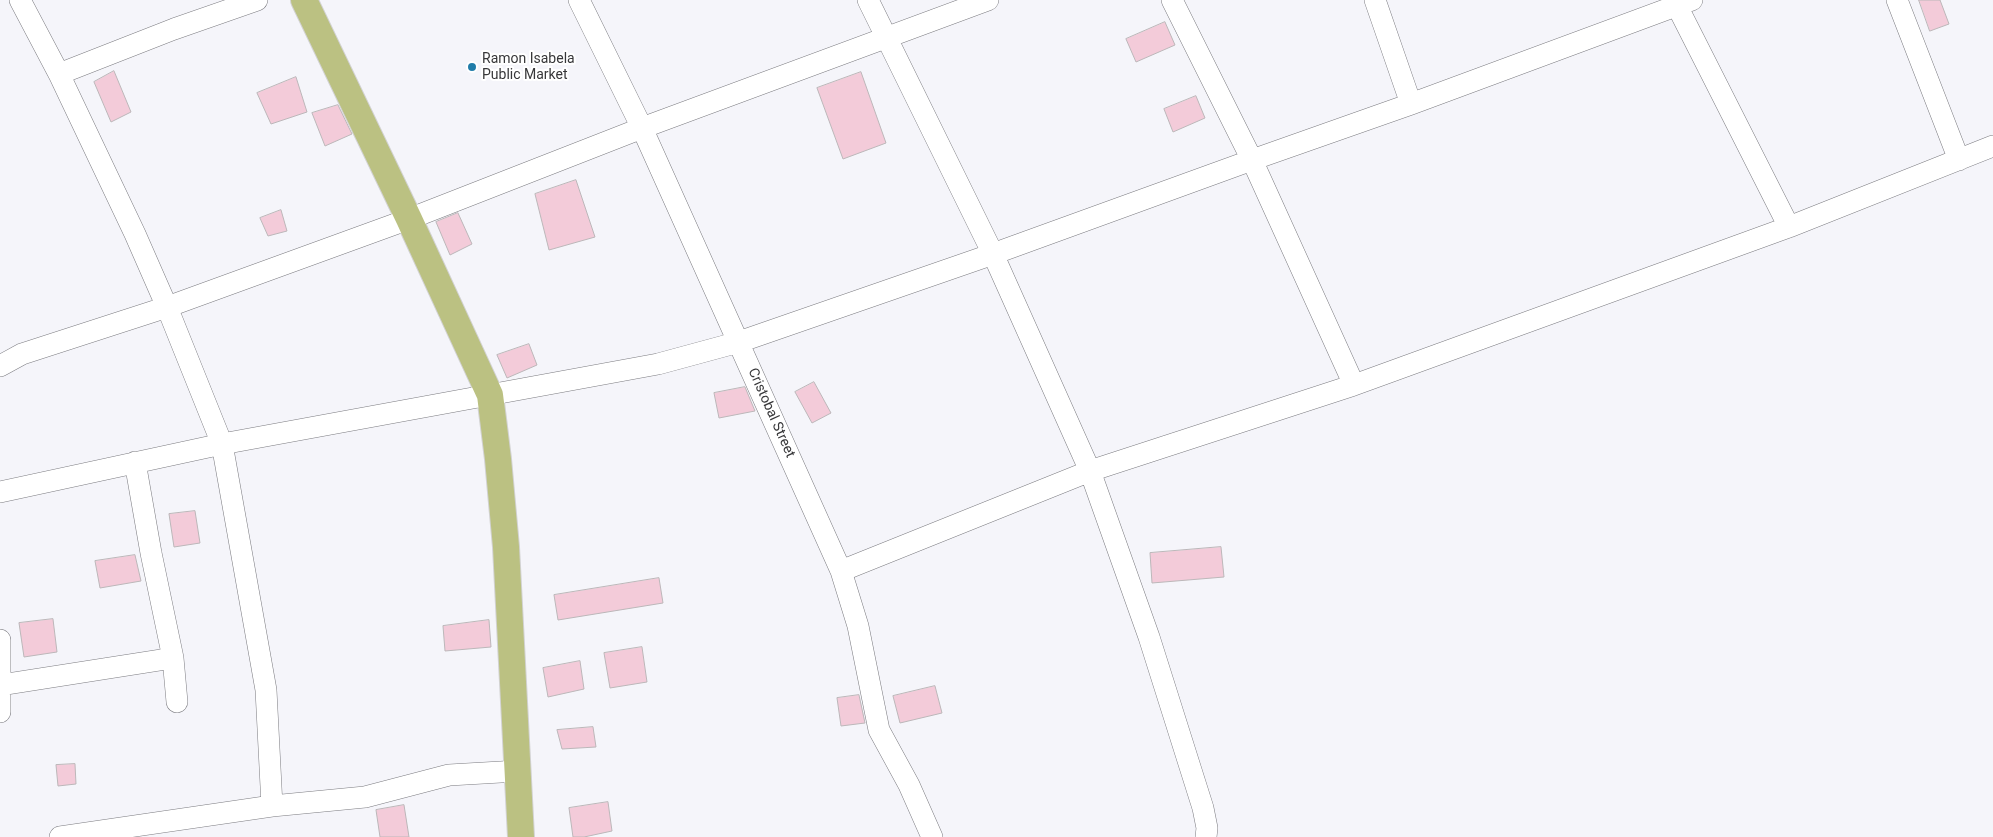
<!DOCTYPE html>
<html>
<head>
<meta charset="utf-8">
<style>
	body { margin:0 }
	canvas { display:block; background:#f5f5fa }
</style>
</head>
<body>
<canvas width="1993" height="837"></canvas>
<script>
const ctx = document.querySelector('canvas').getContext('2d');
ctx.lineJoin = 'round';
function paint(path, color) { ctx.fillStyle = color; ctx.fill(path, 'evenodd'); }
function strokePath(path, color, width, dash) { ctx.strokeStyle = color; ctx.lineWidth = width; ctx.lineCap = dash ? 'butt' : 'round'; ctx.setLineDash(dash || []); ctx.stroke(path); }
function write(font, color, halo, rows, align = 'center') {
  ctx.font = font + ' Roboto,sans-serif'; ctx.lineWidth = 4; ctx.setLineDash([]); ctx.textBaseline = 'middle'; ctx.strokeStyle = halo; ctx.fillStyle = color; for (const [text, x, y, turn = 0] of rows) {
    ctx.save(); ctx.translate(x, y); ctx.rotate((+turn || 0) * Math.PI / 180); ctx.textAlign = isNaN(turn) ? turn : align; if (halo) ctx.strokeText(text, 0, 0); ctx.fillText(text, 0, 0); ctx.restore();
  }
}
const building = new Path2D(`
	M1919,0H1940L1949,24L1930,31Z
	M1165,22L1175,45L1136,62L1126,39Z
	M114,71L131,112L111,122L94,82Z
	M861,72L886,143L843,159L817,88Z
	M296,77L307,112L271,124L257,93Z
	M1196,96L1205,118L1173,132L1164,109Z
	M338,105L352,134L325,146L312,113Z
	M576,180L595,237L549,250L535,194Z
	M281,210L287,231L268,236L260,218Z
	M458,213L472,244L450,255L436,222Z
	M529,344L537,365L507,378L497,355Z
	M814,382L831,413L812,423L795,392Z
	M745,387L755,411L719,418L714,393Z
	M195,511L200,543L174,547L169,514Z
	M1221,547L1224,577L1152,583L1150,553Z
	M135,555L141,581L100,588L95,561Z
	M659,578L663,603L558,620L554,595Z
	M53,619L57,652L24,657L19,623Z
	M489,620L491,647L445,651L443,626Z
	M642,647L647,682L610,688L604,653Z
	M580,661L584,689L548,697L543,668Z
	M935,686L942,713L900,723L893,696Z
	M859,695L865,723L841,726L837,698Z
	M593,727L596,747L562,749L557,730Z
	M75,764L76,784L58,786L56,765Z
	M608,802L612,831L584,837H573L569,808Z
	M404,805L409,837H380L376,810Z`);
const minor = new Path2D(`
	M20,0L59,74L135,234L167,307L222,444L266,690L272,806
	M579,0L642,128L841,571L858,626L879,730L909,785L932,837
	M868,0L993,254L1090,471L1149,637L1203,808L1207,828L1206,837
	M1172,0L1252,160L1354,385
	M1375,0L1411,104
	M1674,0L1789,227
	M1897,0L1959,160
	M59,74L174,29L257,0
	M0,366L22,354L167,307L409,219L642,128L988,0
	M135,462L151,553L173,658L177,702
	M0,492L222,444L658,364L739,342L993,254L1252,160L1411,104L1692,0
	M841,571L1090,471L1354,385L1789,227L1993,146
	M0,640V712
	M1,685L173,658
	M60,837L272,806L365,797L449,775L518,771`);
const major = new Path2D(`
	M304,0L409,219L490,395L498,459L506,547L521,837`);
const markers = [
	[472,67,5,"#207ca9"]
];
const poiNames = [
	["Ramon Isabela",482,59],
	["Public Market",482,75]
];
const streetNames = [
	["Cristobal Street",771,413,66]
];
paint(building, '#f3cbd9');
strokePath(building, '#bcb7b9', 1);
strokePath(minor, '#7c7c81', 22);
strokePath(major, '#d3d3d3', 28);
strokePath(minor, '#fff', 21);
strokePath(major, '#bbc182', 26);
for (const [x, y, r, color] of markers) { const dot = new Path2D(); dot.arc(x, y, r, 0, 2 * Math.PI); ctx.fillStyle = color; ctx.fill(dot); strokePath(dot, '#fff', 2); }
write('14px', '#373739', '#fff', poiNames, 'left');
write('14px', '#373739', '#fff', streetNames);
</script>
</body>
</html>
